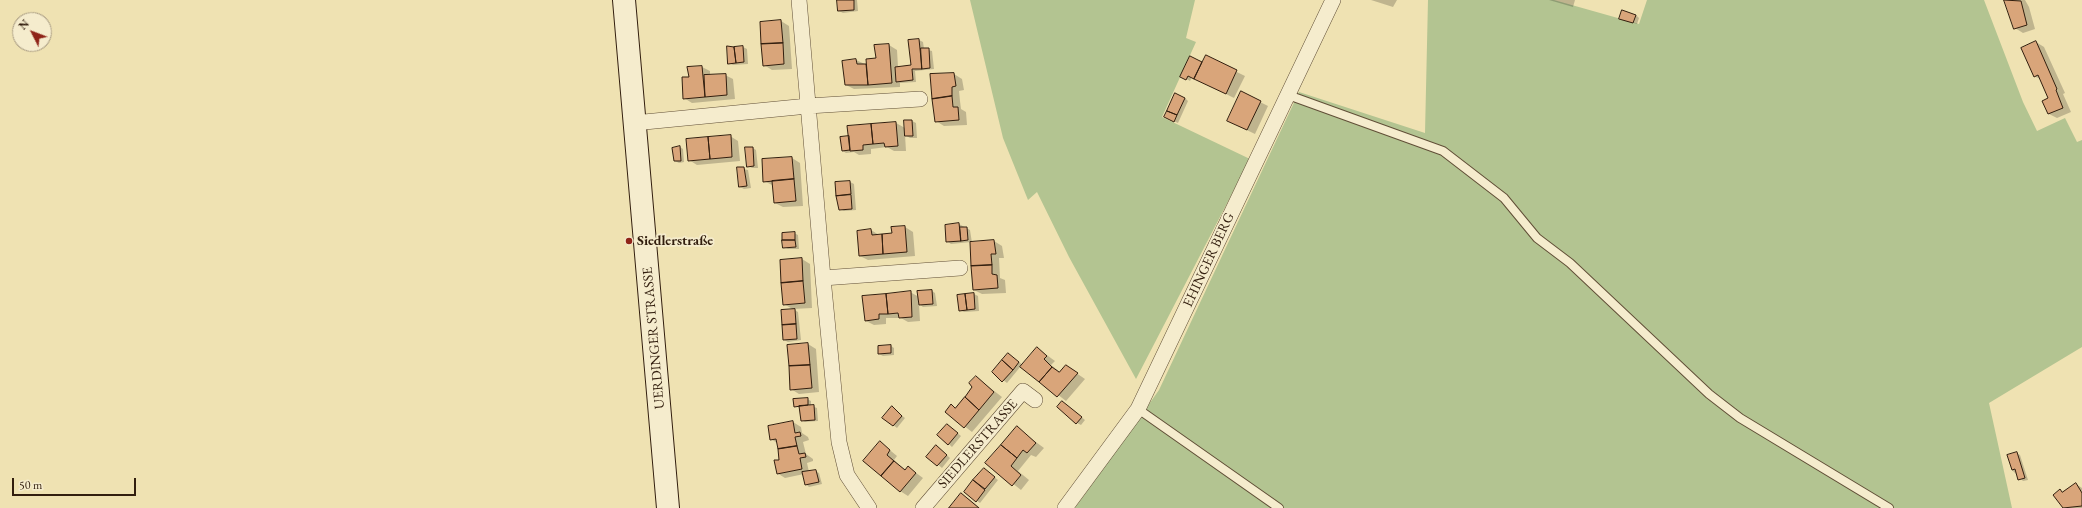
<!DOCTYPE html>
<html>
<head>
<meta charset="utf-8">
<style>
	body { margin:0 }
	#map { position:relative; width:2082px; height:508px; overflow:hidden; background:#efe2b2; font-family:"EB Garamond",serif }
	canvas { display:block }
	.north { position:absolute; left:12px; top:12px; width:40px; height:40px; box-sizing:border-box; background:#f5eccd; border:1px solid #a79a81; border-radius:50%; rotate:312deg; font-size:11px; font-weight:700; line-height:16px; text-align:center; color:#321e0e }
	.north::after { content:''; display:block; margin:auto; width:14px; height:18px; background:#8f2418; clip-path:polygon(50% 0,100% 100%,50% 72%,0 100%) }
	.scale { position:absolute; left:12px; top:478px; width:124px; height:18px; box-sizing:border-box; border:2px solid #321e0e; border-top:0; padding-left:5px; font-size:12px; line-height:14px; white-space:nowrap; color:#321e0e; -webkit-text-stroke:3px #f5eccd; paint-order:stroke }
</style>
</head>
<body>
<div id="map">
<canvas width="2082" height="508"></canvas>
<div class="north">N</div>
<div class="scale">50 m</div>
</div>
<script>
const ctx = document.querySelector('canvas').getContext('2d');
ctx.lineJoin = 'round';
function paint(path, color) { ctx.fillStyle = color; ctx.fill(path, 'evenodd'); }
function strokePath(path, color, width, dash) { ctx.strokeStyle = color; ctx.lineWidth = width; ctx.lineCap = dash ? 'butt' : 'round'; ctx.setLineDash(dash || []); ctx.stroke(path); }
function write(font, color, halo, rows, align = 'center') {
  ctx.font = font + ' "EB Garamond",serif'; ctx.lineWidth = 3.5; ctx.setLineDash([]); ctx.textBaseline = 'middle'; ctx.strokeStyle = halo; ctx.fillStyle = color; for (const [text, x, y, turn = 0] of rows) {
    ctx.save(); ctx.translate(x, y); ctx.rotate((+turn || 0) * Math.PI / 180); ctx.textAlign = isNaN(turn) ? turn : align; if (halo) ctx.strokeText(text, 0, 0); ctx.fillText(text, 0, 0); ctx.restore();
  }
}
const green = new Path2D(`
	M970,0H1195L1186,38L1196,42L1162,117L1250,159L1136,379L1069,257L1037,192L1028,200L1003,138Z
	M1428,0H1554L1639,24L1647,0H1984L2023,102L2037,131L2065,118L2077,142L2082,140V347L1989,403L2012,508H1075L1159,390L1299,92L1425,133Z`);
const shadow = new Path2D(`
	M838,0H857L858,11L843,13L839,11Z
	M1371,0H1397L1393,7Z
	M1549,0H1575L1573,7Z
	M2006,0H2025L2029,7L2035,29L2023,33L2015,28Z
	M1636,15L1639,18L1637,24L1624,20Z
	M781,21L789,26L792,69L772,70L764,65Z
	M919,40L923,42L924,49L932,51L934,69L915,71L916,82L900,83V87L854,89L846,85L856,60L867,65L877,58L889,45L897,50L898,67L912,66L909,41Z
	M2036,42L2044,47L2065,93L2063,94L2071,112L2057,118L2049,114L2043,101L2049,98L2042,80L2034,76Z
	M743,47L747,49L748,64L733,65L729,63Z
	M1190,57L1203,63L1206,57L1245,76L1234,98L1192,77L1190,81L1185,78Z
	M702,67L710,71V76L725,75L733,79L735,99L692,103L684,98L690,77Z
	M954,74L962,79L964,90L959,91L960,101L961,109L966,112L967,125L944,126L936,121L931,75Z
	M1185,98L1188,101L1178,123L1169,119Z
	M1260,102L1268,106L1255,134L1236,125Z
	M912,121L916,123L917,138H910L905,135L906,151H894L887,147L871,149V154L859,155L854,152L846,153L843,151L850,137L896,123L905,128Z
	M730,136L738,141L740,161L697,165L689,160Z
	M680,147L683,149L684,162L679,163L675,161Z
	M753,148L756,150L758,168H752L748,166Z
	M792,158L800,163L803,206L783,207L775,203L774,186L764,181Z
	M738,168L748,170L751,188L744,189L740,187Z
	M850,182L854,184L856,210L844,211L840,209L836,183Z
	M959,224L970,230L972,243L994,241L1002,246L1004,258H999L1000,278L1005,280L1006,293L982,294L974,290L971,242L951,244L947,241Z
	M905,227L913,232L915,256L868,260L860,256L871,230L879,235L893,234Z
	M794,233L798,235L799,249H788L784,247Z
	M802,259L810,264L812,308L793,309L798,312L801,340L788,342L784,340L794,310L784,304Z
	M932,291L935,293L937,306L923,307L919,304L920,321L908,322L901,318H886V324L874,325L866,321L910,292L919,297Z
	M974,294L978,296L979,311L964,312L960,310Z
	M808,344L816,349L819,392L799,394L791,389L788,345Z
	M891,346L894,348V355L883,356L879,354Z
	M1037,348L1055,361L1051,365L1060,372L1066,366L1085,379L1066,401L1021,366L1007,383L993,372L1012,357L1023,365Z
	M976,377L1002,397L972,432L946,412L952,406L956,408L974,386Z
	M807,399L811,401V406L817,408L818,421L805,422L802,420L801,408L795,406Z
	M1063,402L1085,420L1081,425L1077,423Z
	M892,408L905,418L897,428L893,425Z
	M793,422L801,427L802,433L808,437L809,440L803,442L806,454L813,459V461L807,463L809,472L815,471L819,473L822,484L809,487L806,484L804,474L785,478L777,473L780,461L777,443L771,439Z
	M951,428L961,436L952,447L939,435Z
	M1017,428L1044,448L1036,457L1031,455L1018,471L1029,480L1021,490L987,463Z
	M880,442L897,456L894,460L902,467L906,470L908,467L923,478L908,496L900,491Z
	M940,449L950,458L942,468L928,456Z
	M2016,453L2020,455L2028,480L2023,481L2012,470Z
	M984,469L998,480L980,503L965,492Z
	M2076,484L2082,488V508H2064L2054,495L2060,490L2063,493Z
	M961,494L969,499L980,508H950Z`);
const building = new Path2D(`
	M837,0H854V10L838,11Z
	M2004,0L2021,1L2027,25L2014,29Z
	M1622,10L1636,15L1633,23L1619,19Z
	M781,20L783,43L761,44L760,22Z
	M919,39L922,69H912L913,80L896,82L895,67L911,65L908,40Z
	M2036,41L2057,89L2056,90L2063,108L2048,114L2042,101L2048,98L2038,75L2034,77L2021,48Z
	M783,43L784,64L763,66L761,44Z
	M889,44L892,83L868,85L866,59L876,58L874,45Z
	M727,46L734,47L736,63L728,64Z
	M743,46L744,62L736,63L734,47Z
	M921,48H929L930,68L922,69Z
	M1206,55L1237,70L1226,94L1194,79Z
	M1190,56L1202,62L1194,79L1188,76L1186,80L1180,77Z
	M856,59L857,64H866L868,85H845L842,61Z
	M702,66L705,97L683,99L682,77H689L687,67Z
	M954,73L956,86L952,87V96L932,99L930,74Z
	M726,74L727,95L705,97L704,75Z
	M1241,91L1261,101L1247,130L1227,121Z
	M1175,93L1185,98L1177,115L1167,111Z
	M952,96L953,107H958L959,120L935,122L932,99Z
	M1167,111L1177,115L1174,122L1164,117Z
	M904,120H912L913,136H905Z
	M896,122L898,146L885,147L884,143L873,144L871,124Z
	M871,124L873,144L863,145V150L850,151L847,126Z
	M731,135L732,157L710,159L708,137Z
	M849,136L850,150L842,151L840,137Z
	M708,137L710,159L688,161L686,139Z
	M680,146L681,161H674L672,148Z
	M745,147H753L754,166L747,167Z
	M792,157L794,179L763,182L762,159Z
	M737,167H744L747,186L739,187Z
	M794,179L796,201L774,203L772,181Z
	M850,181L851,194L836,196L835,182Z
	M851,195L852,209L839,210L836,196Z
	M959,223L961,241L946,242L945,225Z
	M905,226L907,252L883,254L882,234L892,233L891,227Z
	M960,227H967L968,240L961,241Z
	M871,229L872,235L882,234L883,254L859,256L857,231Z
	M795,232V240H782V233Z
	M782,240H795L796,247L783,248Z
	M994,240L996,254H991L992,265L971,266L970,242Z
	M802,258L803,281L781,283L780,260Z
	M992,265V274L997,275L998,288L973,290L971,266Z
	M803,281L805,303L783,305L781,283Z
	M932,290L933,304L919,305L917,291Z
	M911,291L912,317L899,318L898,313L888,314L886,294Z
	M974,293L975,309L967,310L965,294Z
	M886,294L888,314H879V319L865,321L862,296Z
	M965,294L967,310L959,311L957,295Z
	M795,309L796,324L782,325L781,310Z
	M796,324L797,339L783,340L782,325Z
	M808,343L810,365L789,366L787,345Z
	M891,345V353L878,354V346Z
	M1037,347L1047,356L1044,359L1052,367L1039,382L1020,367Z
	M1008,353L1019,362L1013,370L1002,360Z
	M1002,360L1013,370L1002,382L992,372Z
	M810,365L812,388L790,390L789,366Z
	M1066,365L1078,373L1057,397L1039,382L1052,367L1059,372Z
	M976,376L994,392L979,410L965,397L972,387L969,383Z
	M965,397L979,410L964,428L945,412L951,404L955,408Z
	M808,398V405L794,407L793,399Z
	M1062,401L1082,417L1076,424L1057,407Z
	M814,405L815,420L801,421L799,406Z
	M892,406L902,416L893,426L882,418Z
	M793,421L795,433L800,432L801,436L795,437L797,446L778,449L776,439L770,440L768,426Z
	M947,424L958,433L948,445L937,435Z
	M1017,426L1036,443L1027,453L1023,450L1017,458L1001,445Z
	M880,441L890,450L887,455L894,461L881,476L863,461Z
	M936,445L947,455L937,466L926,457Z
	M1001,445L1017,458L1011,466L1021,475L1012,486L985,463Z
	M797,446L799,454L805,453L806,457L800,458L802,469L777,474L774,460H779L778,449Z
	M2017,452L2025,478L2018,480L2015,469L2012,470L2007,455Z
	M894,461L905,470L908,466L916,473L900,492L881,476Z
	M984,468L995,477L985,489L973,480Z
	M816,470L819,482L805,485L802,472Z
	M973,480L985,490L976,502L964,492Z
	M2076,483L2082,493V506L2063,508L2053,495L2060,489L2062,492Z
	M961,493L979,508H949Z`);
const service = new Path2D(`
	M1288,95L1443,151L1504,198L1537,238L1570,263L1709,394L1740,418L1889,508
	M1138,409L1279,508`);
const minor = new Path2D(`
	M799,0L823,278L839,442L847,475L869,508
	M634,123L808,106L920,99
	M823,278L960,268
	M923,508L1023,391L1035,400
	M1065,508L1138,409L1333,0`);
const secondary = new Path2D(`
	M624,0L668,508`);
const markers = [
	[629,241,4,"#8f2418"]
];
const poiNames = [
	["Siedlerstraße",637,241]
];
const streetNames = [
	["EHINGER BERG",1209,260,-65],
	["UERDINGER STRASSE",654,338,-95],
	["SIEDLERSTRASSE",978,444,-49]
];
paint(green, '#b3c491');
paint(shadow, '#0003');
paint(building, '#d9a57a');
strokePath(building, '#321e0e', 1);
strokePath(service, '#614f37', 10);
strokePath(minor, '#614f37', 16);
strokePath(secondary, '#321e0e', 24);
strokePath(service, '#f5eccd', 8);
strokePath(minor, '#f5eccd', 15);
strokePath(secondary, '#f5eccd', 22);
for (const [x, y, r, color] of markers) { const dot = new Path2D(); dot.arc(x, y, r, 0, 2 * Math.PI); ctx.fillStyle = color; ctx.fill(dot); strokePath(dot, '#f5eccd', 1.5); }
write('bold 14px', '#321e0e', '#f5eccd', poiNames, 'left');
write('14px', '#321e0e', '#f5eccd', streetNames);
</script>
</body>
</html>
